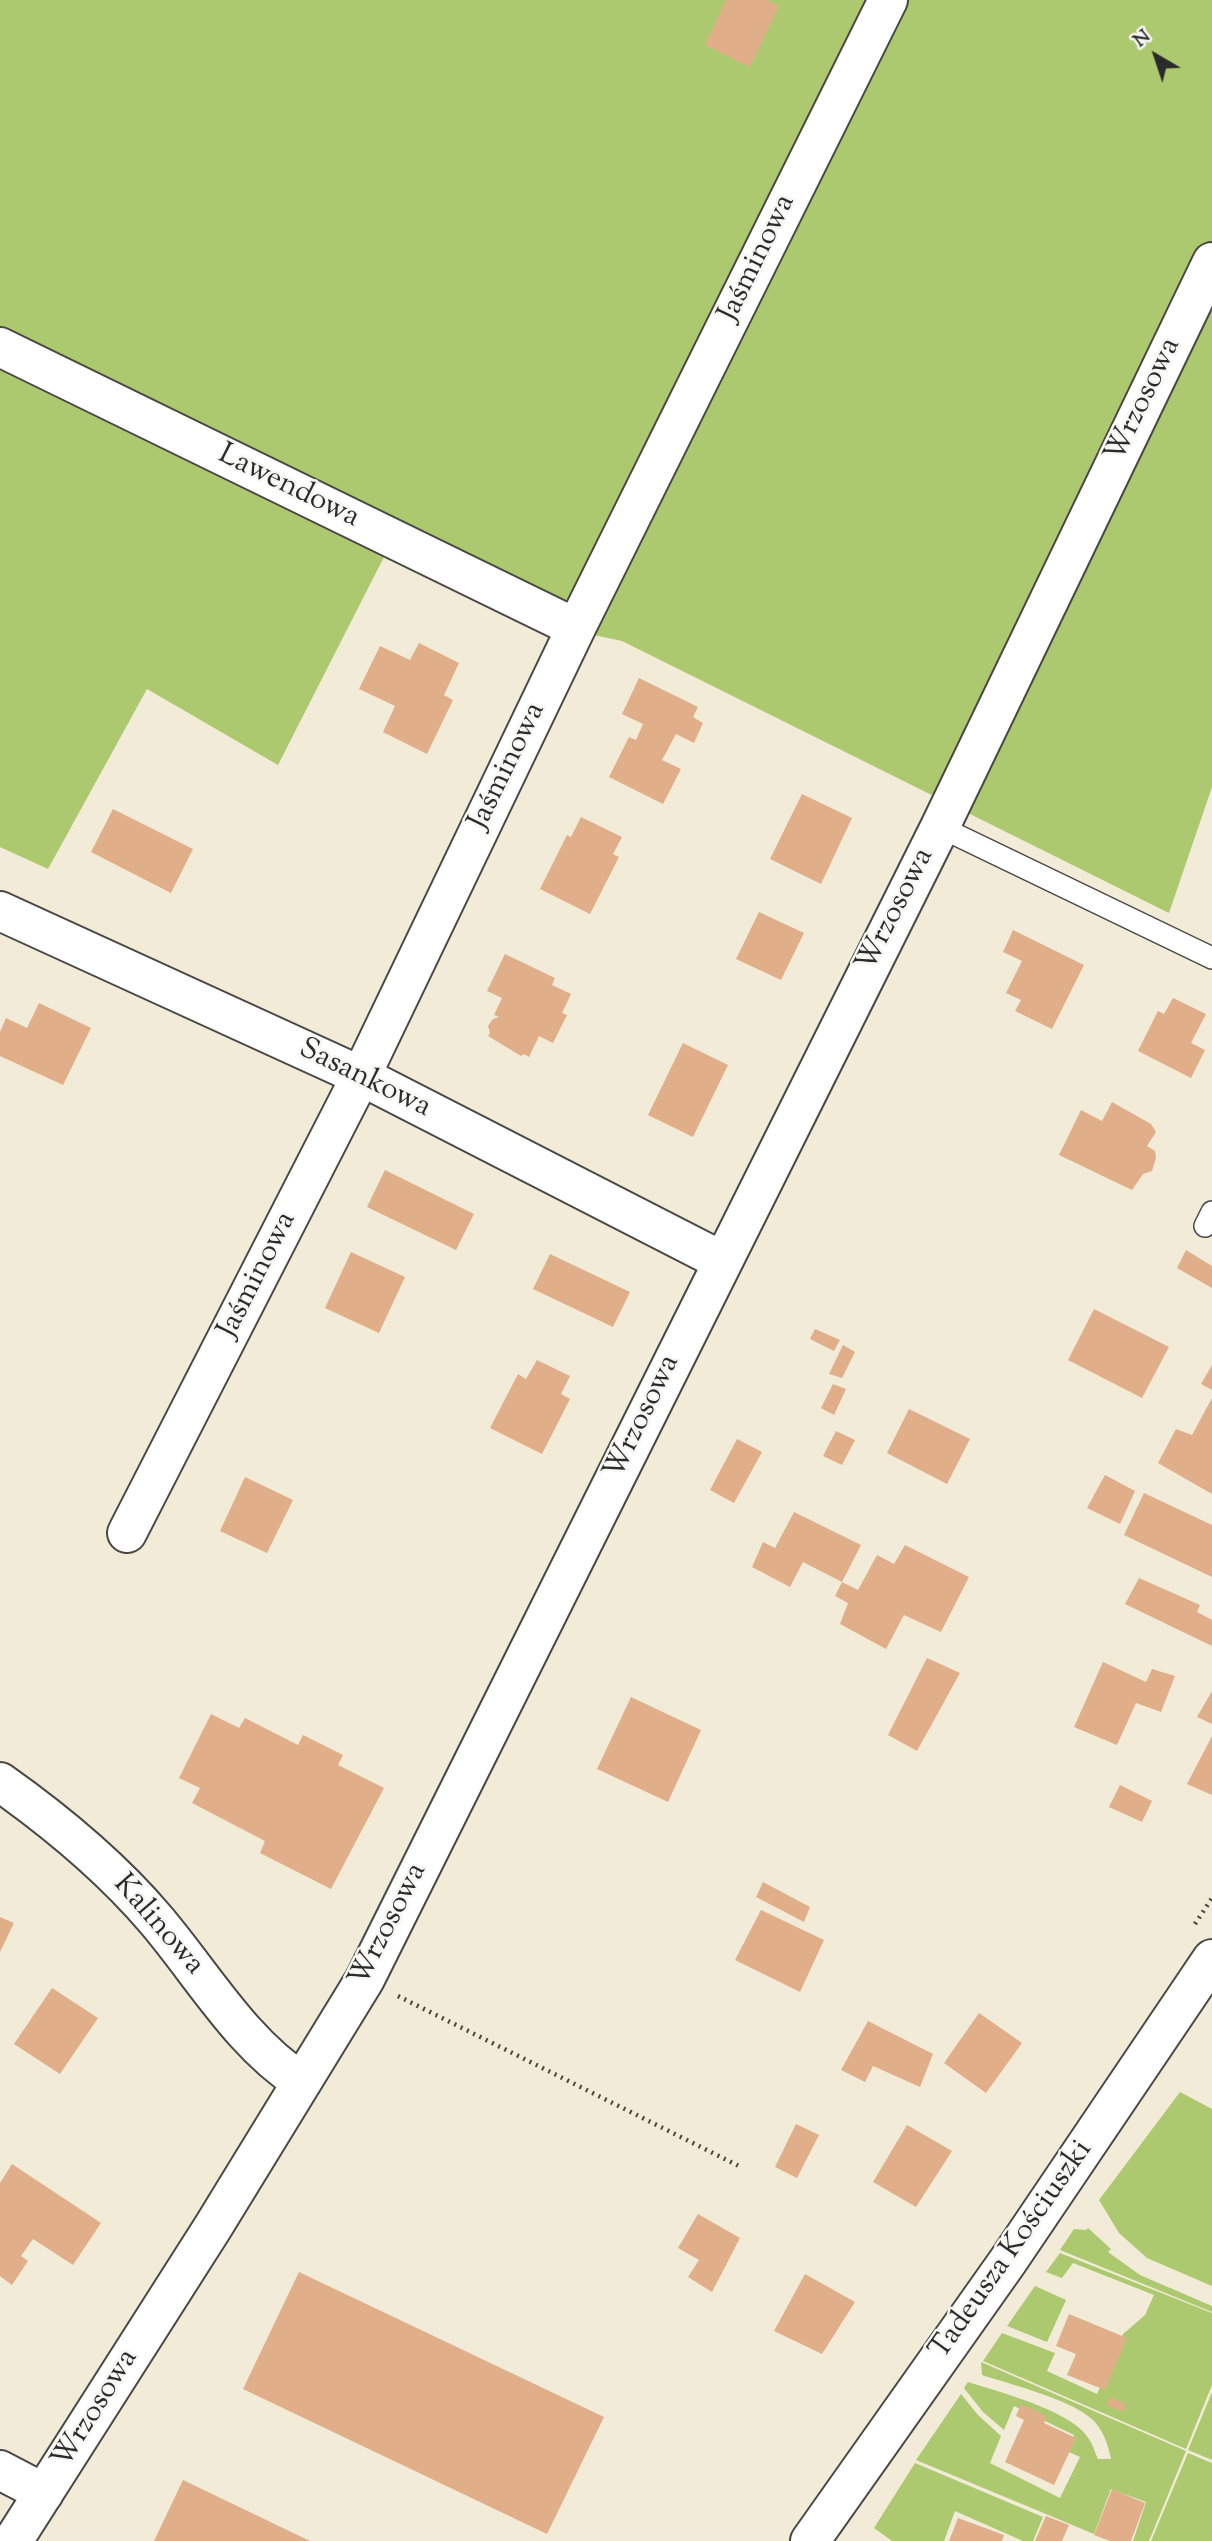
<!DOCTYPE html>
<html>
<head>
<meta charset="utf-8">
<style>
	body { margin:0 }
	#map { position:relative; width:1212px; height:2541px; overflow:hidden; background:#f1ebd8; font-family:"Sorts Mill Goudy",serif }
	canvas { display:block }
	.north { position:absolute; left:1121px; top:21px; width:70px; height:70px; -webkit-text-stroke:5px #f6f6f2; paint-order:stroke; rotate:321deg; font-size:19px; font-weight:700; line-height:28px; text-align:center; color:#2b2b2b }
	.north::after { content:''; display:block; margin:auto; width:24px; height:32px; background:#2b2b2b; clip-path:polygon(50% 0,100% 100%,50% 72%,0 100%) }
</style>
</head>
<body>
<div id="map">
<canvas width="1212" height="2541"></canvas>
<div class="north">N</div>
</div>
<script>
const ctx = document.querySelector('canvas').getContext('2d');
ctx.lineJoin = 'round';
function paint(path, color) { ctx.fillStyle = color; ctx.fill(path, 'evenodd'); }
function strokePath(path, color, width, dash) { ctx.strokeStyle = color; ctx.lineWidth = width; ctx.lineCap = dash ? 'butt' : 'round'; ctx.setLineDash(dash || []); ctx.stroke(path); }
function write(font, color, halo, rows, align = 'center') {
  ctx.font = font + ' "Sorts Mill Goudy",serif'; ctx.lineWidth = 5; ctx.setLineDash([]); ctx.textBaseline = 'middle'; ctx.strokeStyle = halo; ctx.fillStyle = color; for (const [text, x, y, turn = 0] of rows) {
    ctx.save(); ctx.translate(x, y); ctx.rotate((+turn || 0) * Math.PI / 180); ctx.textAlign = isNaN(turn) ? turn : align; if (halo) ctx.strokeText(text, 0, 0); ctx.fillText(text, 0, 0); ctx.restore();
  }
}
const green = new Path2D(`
	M0,0H1212V787L1169,913L622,641L504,616L385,555L278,765L147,689L48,869L0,847Z
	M1180,2092L1212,2109V2286L1147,2258L1119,2233L1099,2200Z
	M1088,2228L1111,2249L1108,2252L1140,2275L1212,2306V2312L1060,2250L1074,2229L1086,2230Z
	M1060,2253L1212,2313V2385L1186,2449L983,2361L1002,2333L1055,2353L1047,2371L1097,2394L1123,2334L1145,2315L1154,2295L1073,2263L1062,2278L1046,2272Z
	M1035,2286L1066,2300L1047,2342L1007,2326Z
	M981,2362L1186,2451L1149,2541H1133L1146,2502L1111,2489L1094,2534L916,2460L961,2394L978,2415L1001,2436L990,2463L1060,2498L1080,2457L1069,2452L1074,2435L1014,2406L1004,2430L983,2412L964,2388L968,2382C999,2392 1073,2411 1089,2439C1093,2445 1095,2453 1098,2459H1111C1108,2445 1104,2431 1093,2420C1071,2399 1012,2385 982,2375Z
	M1212,2392V2460L1188,2450Z
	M1188,2453L1212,2463V2541H1151Z
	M915,2463L1043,2517L1033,2541H1023L955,2511L944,2541H892L874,2528Z`);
const building = new Path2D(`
	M726,0H767L779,6L750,67L705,45Z
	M419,643L459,663L444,695L453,700L427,754L383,732L395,706L359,689L380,646L410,660Z
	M639,678L698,707L693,717L703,723L694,743L676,734L662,760L681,769L663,804L609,777L629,737L636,740L643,724L622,714Z
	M802,794L852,818L821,884L770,859Z
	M113,809L193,849L171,893L91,852Z
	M581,817L622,837L613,854L619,857L590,914L540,889L567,835L571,837Z
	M759,912L804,933L781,980L736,959Z
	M1013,930L1084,965L1052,1029L1015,1011L1021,1000L1006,993L1022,961L1003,952Z
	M505,954L555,978L552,985L571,994L562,1013L567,1015L553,1043L539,1036L529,1057L524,1054L521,1056L488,1036L490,1033L488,1026L493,1019L499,1017L494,1015L502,998L487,991Z
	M1173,998L1206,1014L1191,1043L1205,1050L1191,1078L1138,1051L1158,1011L1164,1014Z
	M39,1003L91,1028L63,1085L0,1056V1032L6,1018L27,1028Z
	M683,1043L728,1065L693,1137L648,1115Z
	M1112,1102L1151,1124L1156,1132L1147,1146L1155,1151L1156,1158L1152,1171L1143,1174L1132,1190L1059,1155L1081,1110L1102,1121Z
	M385,1170L474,1214L456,1250L367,1207Z
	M1186,1250L1212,1266V1288L1177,1268Z
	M351,1252L405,1277L379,1333L325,1308Z
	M550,1254L630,1292L613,1327L533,1289Z
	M1094,1309L1169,1347L1142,1398L1068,1360Z
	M815,1329L840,1340L834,1351L810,1339Z
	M843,1345L855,1352L842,1378L829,1374Z
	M537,1360L570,1376L561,1394L570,1399L542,1454L490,1428L518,1374L526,1379Z
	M1212,1365V1390L1201,1384Z
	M833,1384L846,1389L834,1415L821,1408Z
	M1212,1398V1494L1158,1463L1176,1429L1192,1435Z
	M909,1409L970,1439L947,1484L887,1453Z
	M836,1431L855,1440L842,1465L823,1456Z
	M737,1439L762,1452L734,1503L710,1490Z
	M1105,1475L1135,1491L1120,1524L1087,1508Z
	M245,1477L293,1500L267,1553L220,1531Z
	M1144,1493L1212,1525V1577L1124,1535Z
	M794,1512L861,1545L842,1582L858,1590L877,1555L894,1564L905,1545L969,1577L941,1632L904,1615L886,1649L840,1624L848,1603L835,1596L842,1582L803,1562L790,1587L752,1567L763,1542L775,1548Z
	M1139,1578L1200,1605L1197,1612L1212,1620V1646L1125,1604Z
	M927,1658L960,1673L917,1751L888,1735Z
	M1103,1662L1146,1682L1152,1669L1175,1676L1161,1712L1136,1703L1117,1745L1074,1727Z
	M1212,1691V1724L1197,1717Z
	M631,1697L701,1730L668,1802L597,1769Z
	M211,1714L239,1728L245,1718L298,1745L303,1735L343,1755L338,1765L384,1788L331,1889L260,1853L265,1841L192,1803L200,1788L179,1778Z
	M1212,1736V1795L1187,1784Z
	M1120,1785L1152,1801L1142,1822L1109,1807Z
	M763,1882L810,1907L804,1922L756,1897Z
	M761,1910L824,1940L800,1992L735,1960Z
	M0,1917L14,1923L0,1952Z
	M52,1988L98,2018L60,2074L14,2044Z
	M979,2013L1022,2043L986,2093L944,2063Z
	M868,2021L933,2054L920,2087L873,2066L865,2082L841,2070Z
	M796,2124L819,2135L797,2178L775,2167Z
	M907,2125L952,2151L916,2207L873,2182Z
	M12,2164L101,2223L73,2265L33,2239L21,2256L28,2261L12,2285L0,2276V2183Z
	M698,2214L740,2238L712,2292L688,2277L699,2260L678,2248Z
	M299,2272L604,2417L547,2534L243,2389Z
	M805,2274L855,2302L822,2354L774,2331Z
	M1069,2314L1127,2338L1105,2390L1067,2375L1076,2354L1056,2346Z
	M1110,2397L1126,2404L1123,2412L1107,2405Z
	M1021,2404L1047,2416L1044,2423L1076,2438L1054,2485L1005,2462L1024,2420L1016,2416Z
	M183,2480L310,2541H154Z
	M1112,2489L1145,2503L1131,2541H1110L1094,2535Z
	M1046,2516L1069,2525L1062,2541H1035Z
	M958,2518L1004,2535L1002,2541H949Z`);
const path = new Path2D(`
	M1195,1924L1212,1898
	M398,1996L739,2166`);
const service = new Path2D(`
	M940,827L1212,958
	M1205,1226L1212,1212`);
const minor = new Path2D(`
	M0,347L576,628
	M0,911L361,1076L722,1261
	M127,1533L361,1076L576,628L888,0
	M0,1782C58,1823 110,1866 156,1920C202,1974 241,2043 302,2082
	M0,2470L44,2493
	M13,2541L213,2227L365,1979L940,827L1212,262`);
const tertiary = new Path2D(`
	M810,2541L1008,2261L1212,1959`);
const streetNames = [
	["Jaśminowa",759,259,-64],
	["Wrzosowa",1145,401,-64],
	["Lawendowa",288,488,26],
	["Jaśminowa",509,767,-64],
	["Wrzosowa",897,911,-63],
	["Sasankowa",364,1080,26],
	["Jaśminowa",259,1276,-63],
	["Wrzosowa",644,1418,-64],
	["Kalinowa",157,1926,49],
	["Wrzosowa",390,1926,-63],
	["Tadeusza Kościuszki",1013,2251,-55],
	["Wrzosowa",97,2410,-58]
];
paint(green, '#adc970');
paint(building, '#e0af89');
strokePath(service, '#494845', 24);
strokePath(minor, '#494845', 42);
strokePath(tertiary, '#494845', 42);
strokePath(path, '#494845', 4.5, [2, 5]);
strokePath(service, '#fff', 21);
strokePath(minor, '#fff', 38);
strokePath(tertiary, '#fff', 38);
write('30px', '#2b2b2b', '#f6f6f2', streetNames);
</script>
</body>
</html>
